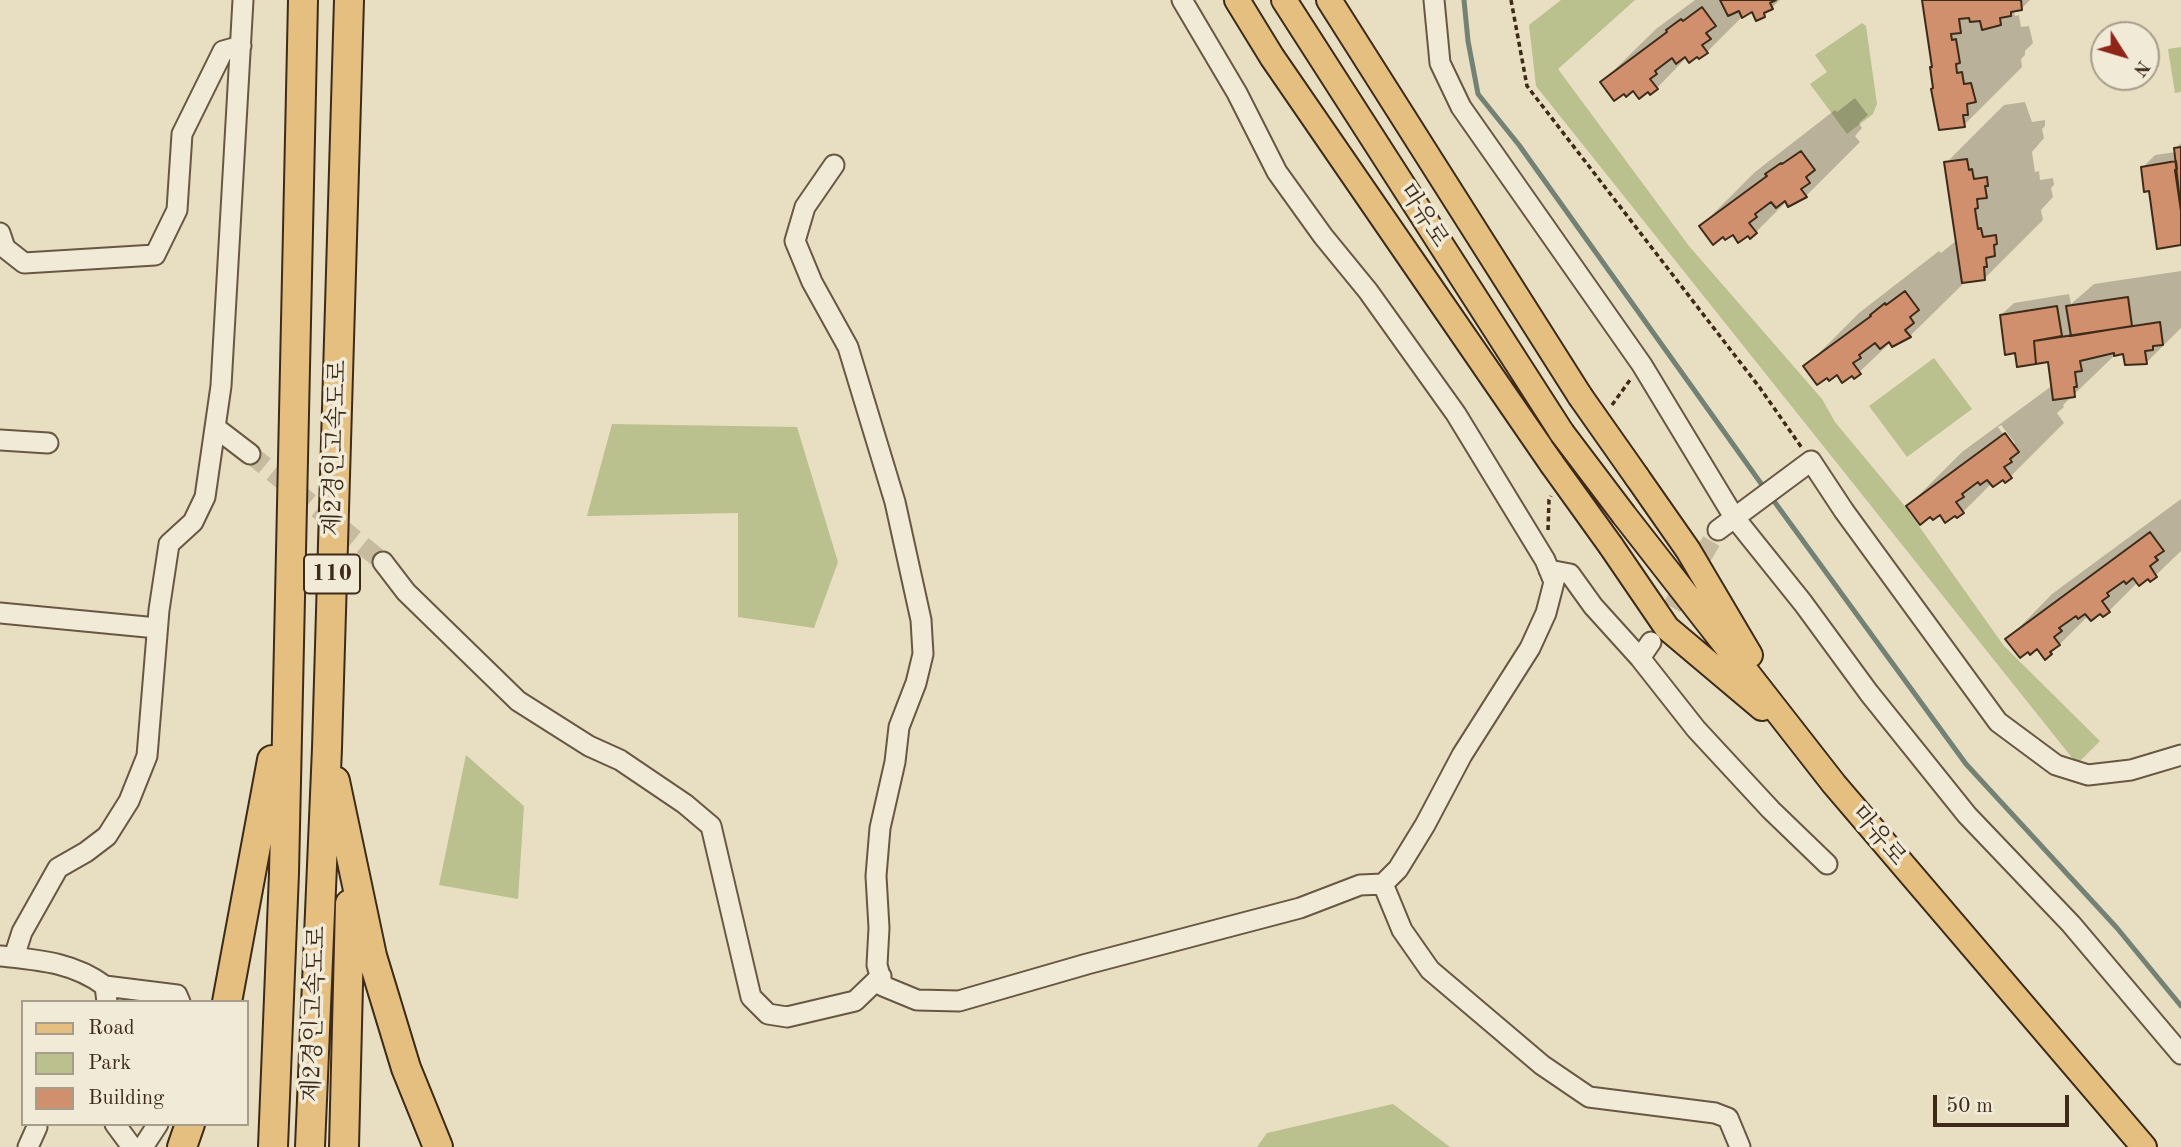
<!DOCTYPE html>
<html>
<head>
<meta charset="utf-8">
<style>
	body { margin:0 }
	#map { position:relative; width:2181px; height:1147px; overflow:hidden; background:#e8dec1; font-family:"Old Standard TT",serif }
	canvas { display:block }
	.legend { position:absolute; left:21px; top:1000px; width:228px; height:126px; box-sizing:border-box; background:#f0ead7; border:2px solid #a89d8b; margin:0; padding:9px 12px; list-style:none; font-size:21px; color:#3d2a19 }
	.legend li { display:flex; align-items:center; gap:14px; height:35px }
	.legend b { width:35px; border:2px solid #a89d8b }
	.north { position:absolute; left:2090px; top:21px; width:70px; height:70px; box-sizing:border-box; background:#f0ead7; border:2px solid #a89d8b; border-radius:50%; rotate:127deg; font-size:19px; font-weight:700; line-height:28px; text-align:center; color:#3d2a19 }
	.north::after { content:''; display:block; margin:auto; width:24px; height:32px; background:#8f2418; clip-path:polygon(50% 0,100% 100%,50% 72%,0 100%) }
	.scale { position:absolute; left:1933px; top:1095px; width:136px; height:32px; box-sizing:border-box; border:4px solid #3d2a19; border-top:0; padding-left:9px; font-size:21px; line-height:24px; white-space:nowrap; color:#3d2a19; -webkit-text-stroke:5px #f0ead7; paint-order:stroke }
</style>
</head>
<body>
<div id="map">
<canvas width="2181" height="1147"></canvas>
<ul class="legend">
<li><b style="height:9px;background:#e4bf80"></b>Road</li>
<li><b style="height:19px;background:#bbc08f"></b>Park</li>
<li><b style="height:19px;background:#d0906d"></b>Building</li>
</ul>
<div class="north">N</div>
<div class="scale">50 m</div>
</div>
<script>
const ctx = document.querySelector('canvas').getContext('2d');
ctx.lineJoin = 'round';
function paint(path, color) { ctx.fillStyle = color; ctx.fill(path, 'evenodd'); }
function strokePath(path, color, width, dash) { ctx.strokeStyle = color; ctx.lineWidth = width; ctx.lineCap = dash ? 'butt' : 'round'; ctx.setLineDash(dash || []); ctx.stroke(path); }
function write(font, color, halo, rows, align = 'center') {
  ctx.font = font + ' "Old Standard TT","Noto Serif KR",serif'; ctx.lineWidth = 7; ctx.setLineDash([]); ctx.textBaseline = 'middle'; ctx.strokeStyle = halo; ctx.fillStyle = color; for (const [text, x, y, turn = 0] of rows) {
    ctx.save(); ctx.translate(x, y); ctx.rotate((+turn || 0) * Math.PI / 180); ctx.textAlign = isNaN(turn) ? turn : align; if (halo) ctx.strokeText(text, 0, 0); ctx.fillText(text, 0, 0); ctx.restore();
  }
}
const green = new Path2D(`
	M1561,0H1635L1558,69L1689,246L1822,399L1835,422L1904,505L2004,646L2100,741L2077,764L1536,86L1529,25Z
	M1862,23L1866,26L1877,104L1873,114L1847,134L1810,84L1827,72L1815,55Z
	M2181,47V92L2175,93L2168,49Z
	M1934,358L1972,409L1907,457L1869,406Z
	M612,424L797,427L838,562L814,628L738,617V513L587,516Z
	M466,755L524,806L518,899L439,885Z
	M1393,1104L1450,1147H1257L1267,1133Z`);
const shadow = new Path2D(`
	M1695,0H1780L1764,15L1753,10L1744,15L1707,52L1687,57L1657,88L1633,89L1602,82L1656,29Z
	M1924,0H2030L2022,8L2014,11L2015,16L2019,15L2021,27L2029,26L2033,43L2025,51V55L2021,59L2022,67L1964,125L1934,88V66Z
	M1855,98L1868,115L1859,123L1862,128L1855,136L1860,142L1806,196L1787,201L1756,232L1733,233L1701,226L1755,172L1835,110L1837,112Z
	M2025,102L2032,122L2045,120V126L2042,129L2044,138L2032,152L2035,172L2039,171L2040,180L2053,178L2054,185L2051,188L2053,197L2041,210L2043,220L1985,278L1964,283L1910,336L1891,342L1854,377L1852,374L1806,366L1859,313L1939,251L1941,253L1957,240L1946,163L2004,105Z
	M2181,143V243L2150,189L2143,167L2155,155L2176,152V148Z
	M2181,271V328L2147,362L2126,363L2124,352L2116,354L2063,405L2064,407L2057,413L2064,423L2011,476L2005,481L2003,478L1992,483L1963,512H1940L1908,506L1962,452L2053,385L2049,360L2016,351L2001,315L2014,303L2069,294L2071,304L2094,284ZM2001,425L2015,443L2012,446L1998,427Z
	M2181,499V551L2156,575L2151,579L2149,577L2138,582L2109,611L2089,615L2051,653L2038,647L2008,639L2052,594Z`);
const stream = new Path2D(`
	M1464,0L1468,41L1478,94L1519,145L1765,489
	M1771,497L1966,764L2117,928L2181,1006`);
const building = new Path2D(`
	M1720,0H1776L1770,3L1773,9L1764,13L1765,17L1756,21L1752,12L1742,18L1739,11L1728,16Z
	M1922,0H2021L2022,10L2011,12V16L2000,18L2001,25L1982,30L1980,21L1970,22L1969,18L1959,19L1961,33L1951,34L1952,40L1956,39L1960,63L1956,64L1957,73L1962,72L1964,84L1971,83L1976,102L1967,104L1968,115H1963L1965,127L1939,130L1931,89L1933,88L1930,67H1932Z
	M1702,7L1716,26L1706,33L1711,39L1702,45L1708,53L1699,59L1697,57L1689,63L1685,57L1676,64L1672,58L1655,71L1657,74L1650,79L1658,89L1650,95L1648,92L1639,99L1633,91L1626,97L1624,94L1614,101L1600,82L1667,32L1666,30L1681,19L1683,21Z
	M2181,147V211L2174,148Z
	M1801,151L1815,170L1806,177L1810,183L1801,189L1807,197L1788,207L1785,201L1776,208L1771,202L1755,214L1757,217L1749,223L1757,233L1750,239L1748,236L1738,243L1733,235L1725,240L1723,237L1713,245L1699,226L1767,176L1765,174L1781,163L1782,164Z
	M1967,159L1969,170L1972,169L1974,179L1987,177L1988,186H1985L1987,198L1977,199L1978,208L1975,209L1978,229L1981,228L1983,237L1996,235L1997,244L1994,245L1995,256L1986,258L1987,267H1984L1985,280L1962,283L1944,162Z
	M2176,161L2177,169L2175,170L2181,211V245L2157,249L2149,191L2144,192L2141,167Z
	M1905,291L1919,310L1910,317L1914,323L1905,330L1911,337L1892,347L1889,342L1880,349L1875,343L1859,355L1861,358L1853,363L1861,374L1854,379L1852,376L1842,383L1837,375L1829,381L1827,378L1817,385L1803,366L1871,316L1870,315L1885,303L1886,305Z
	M2128,297L2132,326L2071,336L2066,306Z
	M2057,306L2062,336L2034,341L2036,364L2017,367L2015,353L2005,355L2000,315Z
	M2160,322L2163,345L2153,346V350L2145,351L2147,364L2125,365L2123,354L2114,356V353L2080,361L2082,371L2075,372L2077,387H2074L2075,397L2053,400L2048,362L2036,364L2034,341Z
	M2005,433L2019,452L2010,459L2012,462L2004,467L2012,478L2005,483L2003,480L1993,487L1987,480L1980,485L1978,482L1962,494L1964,497L1956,502L1964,513L1957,518L1955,516L1945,523L1940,515L1933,520L1930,517L1920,525L1906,506Z
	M2150,532L2164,551L2155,557L2158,560L2150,566L2157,577L2150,582L2148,579L2139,586L2133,578L2126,584L2124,581L2107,593L2109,596L2102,601L2110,612L2103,617L2100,614L2091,621L2085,614L2078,619L2076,616L2059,628L2062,631L2054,637L2060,645L2050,652L2052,654L2045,660L2037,649L2030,655L2028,652L2020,658L2005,639Z`);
const minorTunnel = new Path2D(`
	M250,454L383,562
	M1657,632L1718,530`);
const path = new Path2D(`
	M1511,0L1527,86L1760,388L1802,448
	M1612,405L1630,380
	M1548,530L1549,500L1551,496`);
const minor = new Path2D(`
	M1434,0L1440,63L1461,107L1642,365L1734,517L1803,603L1869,693L1967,815L2071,924L2181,1054
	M834,165L805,207L795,241L812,282L848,347L895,502L921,620L923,654L916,683L899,727L895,762L880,828L876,876L879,928L877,965L883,986L917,1000L959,1001L1087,964L1300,908L1360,885L1383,884L1398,869L1425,825L1462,755L1530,648L1546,613L1554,582L1545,560L1456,414L1368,291L1323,236L1277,172L1237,93L1182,0
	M0,233L5,248L24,263L155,255L177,210L182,134L223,51L241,46
	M216,428L250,454
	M0,440L48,443
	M1718,530L1811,461L1844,511L1998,722L2056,765L2088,775L2131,770L2181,755
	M383,562L406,592L518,701L589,746L620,760L685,804L711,826L751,997L768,1014L787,1017L855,1001L881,976
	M1549,570L1570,574L1593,606L1640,658L1696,729L1771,810L1827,864
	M0,613L157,628
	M1640,658L1651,642
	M1383,884L1402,930L1430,970L1542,1065L1589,1097L1715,1113L1728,1118L1740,1147
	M0,956C38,960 73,962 105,986L107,1002
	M14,957L22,932L58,868L86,852L107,836L129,801L147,756L159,610L169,544L193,522L205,497L221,386L243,0
	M105,986L177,995L180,1002
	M115,1124L132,1147
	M28,1147L37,1127
	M143,1147L158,1124`);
const major = new Path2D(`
	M1237,0L1272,57L1552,464
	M1284,0L1562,433
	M1329,0L1580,396
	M1637,477L1688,550L1750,655
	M1624,515L1834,784L2144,1147
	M1611,546L1667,628L1762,708`);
const highway = new Path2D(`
	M335,781L372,956L406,1068L438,1147
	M227,1002L272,760
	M182,1147L190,1124
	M273,1147L284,873L303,0
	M310,1147L327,748L349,0
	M344,1147L350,904`);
const majorBridge = new Path2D(`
	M1580,396L1637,477
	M1562,433L1624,515
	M1552,464L1611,546`);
const shields = [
	[332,574,56]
];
const shieldNames = [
	["110",332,574]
];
const streetNames = [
	["마유로",1423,216,57],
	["제2경인고속도로",336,448,-88],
	["마유로",1878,836,50],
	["제2경인고속도로",315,1014,-88]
];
paint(green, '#bbc08f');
paint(shadow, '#0003');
strokePath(stream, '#738275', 5);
paint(building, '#d0906d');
strokePath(building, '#3d2a19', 2);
strokePath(minorTunnel, '#c6ba9f', 19, [19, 10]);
strokePath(minor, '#685743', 23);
strokePath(major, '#3d2a19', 28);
strokePath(highway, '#3d2a19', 32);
strokePath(path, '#3d2a19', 3.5, [5, 3.5]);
strokePath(minor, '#f0ead7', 19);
strokePath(major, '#e4bf80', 24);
strokePath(highway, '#e4bf80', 28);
strokePath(majorBridge, '#3d2a19', 28, []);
strokePath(majorBridge, '#e4bf80', 24);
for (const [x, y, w] of shields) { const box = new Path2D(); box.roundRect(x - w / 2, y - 19.5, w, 39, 5); ctx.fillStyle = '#f0ead7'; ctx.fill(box); strokePath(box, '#3d2a19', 2); }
write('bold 23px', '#3d2a19', null, shieldNames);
write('24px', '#3d2a19', '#f0ead7', streetNames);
</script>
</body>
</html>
